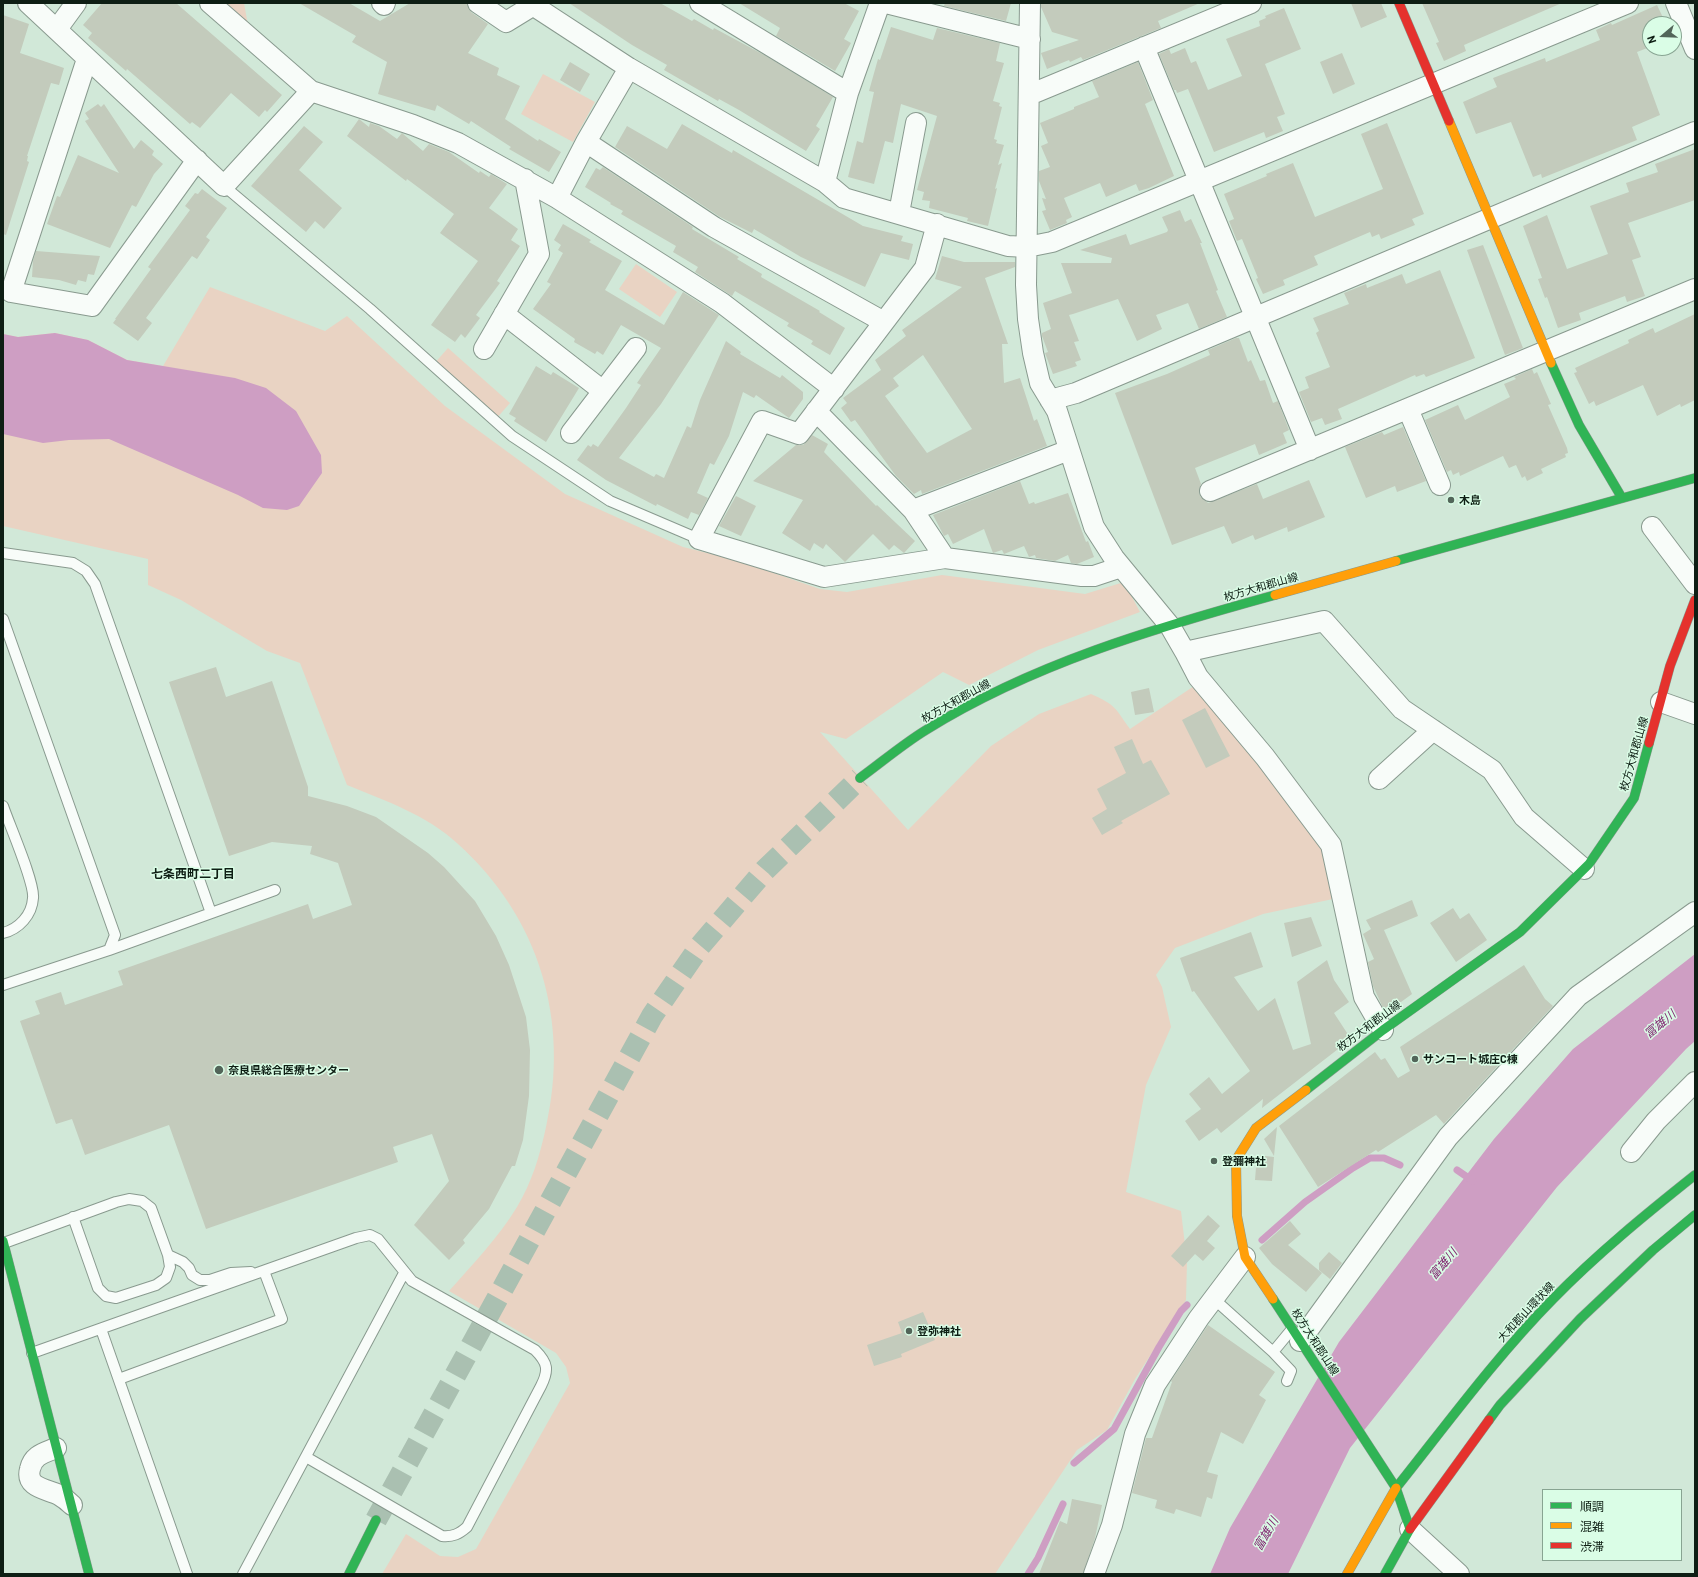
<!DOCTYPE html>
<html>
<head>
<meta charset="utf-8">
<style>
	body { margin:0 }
	#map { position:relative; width:1698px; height:1577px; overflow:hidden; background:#d1e8d8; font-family:Barlow,"Noto Sans JP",sans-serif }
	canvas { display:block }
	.frame { position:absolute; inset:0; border:4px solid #0e1e14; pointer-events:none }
	.legend { position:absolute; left:1542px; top:1489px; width:140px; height:72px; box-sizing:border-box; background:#dafde6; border:1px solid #88a492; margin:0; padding:5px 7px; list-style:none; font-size:12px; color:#0e1e14 }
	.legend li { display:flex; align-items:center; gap:8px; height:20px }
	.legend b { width:20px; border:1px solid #88a492 }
	.north { position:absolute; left:1642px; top:16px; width:40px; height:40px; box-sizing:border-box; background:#dafde6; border:1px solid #88a492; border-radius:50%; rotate:251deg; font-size:11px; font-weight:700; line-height:16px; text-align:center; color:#0e1e14 }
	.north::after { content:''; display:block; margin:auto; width:14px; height:18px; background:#526559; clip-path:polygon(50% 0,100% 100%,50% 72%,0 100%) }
</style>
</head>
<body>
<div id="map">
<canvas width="1698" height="1577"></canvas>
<div class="frame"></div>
<ul class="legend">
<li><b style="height:5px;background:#30b455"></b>順調</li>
<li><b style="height:5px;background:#ff9f0a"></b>混雑</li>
<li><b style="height:5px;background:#e5322d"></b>渋滞</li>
</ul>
<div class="north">N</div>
</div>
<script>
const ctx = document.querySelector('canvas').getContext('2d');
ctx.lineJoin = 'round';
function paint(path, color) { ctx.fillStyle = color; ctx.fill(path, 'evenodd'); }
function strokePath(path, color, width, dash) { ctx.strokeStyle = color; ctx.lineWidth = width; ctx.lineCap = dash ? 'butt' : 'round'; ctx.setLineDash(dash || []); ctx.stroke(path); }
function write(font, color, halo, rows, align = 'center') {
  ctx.font = font + ' Barlow,"Noto Sans JP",sans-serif'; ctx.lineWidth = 3; ctx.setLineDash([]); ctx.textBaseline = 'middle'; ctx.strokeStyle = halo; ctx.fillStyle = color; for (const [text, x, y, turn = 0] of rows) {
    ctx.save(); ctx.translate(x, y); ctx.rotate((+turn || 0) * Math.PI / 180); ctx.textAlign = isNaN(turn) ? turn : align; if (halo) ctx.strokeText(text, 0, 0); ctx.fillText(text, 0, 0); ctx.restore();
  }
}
const green = new Path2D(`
	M225,3H244L248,25Z
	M543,74L595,102L573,142L521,114Z
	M636,264L677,292L660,317L619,289Z
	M210,287L325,331L347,316L445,406L565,494L683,547L736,560L820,589L847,592L942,575L1085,594L1124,582L1140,612L1038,650L969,685L943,672L846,739L820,732L908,830L991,746L1039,714L1091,694C1116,705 1115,708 1130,729L1197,684L1318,833L1333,899L1263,914L1175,948L1156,975L1162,987L1171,1027L1146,1085L1126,1192L1181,1211L1187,1262L1186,1300L1135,1379L1107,1430L1077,1450L995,1574H382L406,1534L440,1556L458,1557L476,1549L570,1383L566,1367L556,1353L449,1291C473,1264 498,1238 517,1207C532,1182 540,1155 546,1127C570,1021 540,918 458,844C427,815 386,801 347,785L300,663L267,651L181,600L148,585V559L3,526V334L18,337L55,333L88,340L127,360L163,366Z
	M448,348L510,403L496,419L433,365Z`);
const water = new Path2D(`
	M55,333L88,340L127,360L235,378L266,388L296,411L321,455L322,473L299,506L287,510L263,508L238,495L109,439L69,440L43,443L3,434V334L18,337Z
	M1695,954V1041L1686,1049L1557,1187L1350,1448L1288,1574H1210L1230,1528L1339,1342L1494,1139L1573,1049Z`);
const stream = new Path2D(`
	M1457,1170L1473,1181
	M1262,1240L1305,1202L1353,1168L1370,1158H1384L1400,1165
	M1074,1463L1114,1429L1159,1347L1181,1311L1187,1305
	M1028,1574L1038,1558L1063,1504`);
const building = new Path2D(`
	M102,3H176L282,95L267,112L265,110L259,117L231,93L200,128L192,122L190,124L127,69L126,71L88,38L92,33L83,25Z
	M299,3H349L380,21L410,3H467L471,12L488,24L468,53L499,68L497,75L520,86L505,119L538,141L539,139L561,152L549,172L509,149L511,147L471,121L469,124L437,105L435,111L378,94L387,62L352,42L356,36Z
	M569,3H660L692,21L694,19L713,30L714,28L766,56L833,97L816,126L820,129L806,151L739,110L719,99L718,101L664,70L667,65L632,45Z
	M739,3H844L859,11L844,39L851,43L835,71L776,36L780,28Z
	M945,3H1011L1006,21L944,6Z
	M1041,3H1200L1158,21L1161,28L1083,60L1081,57L1070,62L1069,60L1047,69L1041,53L1079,40L1052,32L1041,7Z
	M1351,3H1381L1387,17L1361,28Z
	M1422,3H1562L1464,45L1466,51L1444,61L1436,43L1439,42Z
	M1657,5L1666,24H1650V47L1637,52L1660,115L1632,127L1637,140L1542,178L1541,174L1533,177L1511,122L1476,134L1463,102L1497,87L1493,78L1545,58L1546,62L1600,40L1596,30L1611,23L1612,25Z
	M1284,8L1301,49L1265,64L1285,114L1277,117L1283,131L1266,138L1264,132L1214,152L1188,89L1177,93L1176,90H1174L1159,54L1169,49L1171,54L1185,48L1191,63L1196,61L1208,90L1242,76L1226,39L1260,26L1259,21L1266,18L1265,16Z
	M3,15L29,24L20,53L64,68L59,85L51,83L27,156H28L27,161L29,162L6,235L3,234Z
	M891,27L933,40L937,28L1000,43L996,61L1004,63L993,101L1000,103L999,106L1002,107L994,139L997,140L996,143L1004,145L998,165L1002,163L995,189L997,188L988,226L967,221L968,218L929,208L930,201L922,200L924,192L917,190L937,116L901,104L893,143L885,141L874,184L848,177L857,141L863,143L874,92L869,91L878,59L880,60Z
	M1342,53L1355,84L1333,94L1320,62Z
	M570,62L590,74L580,92L560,80Z
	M1138,62L1153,100L1145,104L1174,176L1149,188L1139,191L1136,184L1106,197L1100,183L1064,198L1072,217L1066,220L1067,223L1050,230L1042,211L1046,210L1042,198L1046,199L1039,181V171L1050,167L1041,146L1048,143L1040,123L1074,109V107L1099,97L1092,81Z
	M98,104L101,107L104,104L134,149L141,140L154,151L152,155L163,164L154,174L136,207L132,205L110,248L47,224L57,196L60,197L78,155L119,173L85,121L89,119L85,113Z
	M359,119L369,127L370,123L379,126L397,139L402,133L423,151L429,144L449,152L479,173L480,171L489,177L491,174L507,184L489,208L518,229L511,240L520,246L497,281L500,283L476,315L480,318L465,338L461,334L455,342L431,325L478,261L440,233L454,214L407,179L406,181L347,136Z
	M1387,123L1424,214L1412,219L1415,225L1381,239L1379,234L1372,237L1370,232L1314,256L1318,265L1283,280L1285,285L1263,294L1256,279L1258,278L1242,239L1237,241L1229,221L1234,219L1224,194L1267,176L1266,174L1293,163L1315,217L1383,189L1361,134Z
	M682,124L732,153L733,150L863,226L903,236L901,241L913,244L909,260L881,253L865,287L801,257L754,229L752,233L720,217L615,147L627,126L667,149Z
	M304,126L323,142L299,170L342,208L324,229L315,221L306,232L251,186Z
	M1695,149V200L1628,223L1641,257L1632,260L1645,296L1627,302L1625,296L1579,313L1581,320L1558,328L1547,297L1545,298L1538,279L1542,278L1523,226L1547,215L1567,269L1608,254L1590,206L1629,192L1626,183L1658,172L1655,164Z
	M603,167L693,227L692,229L739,257L737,259L762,274L761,277L820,311L819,312L845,328L830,355L811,344L813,341L787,326L789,323L735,291L732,296L695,272L698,267L673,252L676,246L621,214L623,211L610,204L611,203L585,187L596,168L600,170Z
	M202,189L227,208L206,237L210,240L197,259L192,256L146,318L152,323L138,341L113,323L116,319H115L151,269L148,267L190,210L185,206L195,193L198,194Z
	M1180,210L1185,222L1191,219L1202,243H1200L1218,290L1216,291L1227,317L1199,329L1188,303L1156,315L1162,329L1137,341L1118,299L1073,314L1069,315L1079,341L1074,342L1081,360L1075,362L1077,366L1053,374L1045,353L1048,352L1042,336V333L1051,329L1043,303L1072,293L1061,263H1111L1112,258L1080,250L1126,234L1130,245L1167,232L1168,230L1162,217Z
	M563,224L591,240L589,242L622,261L605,290L664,325L683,292L719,315L661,404L619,458L654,477L656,474L664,478L687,426L691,428L700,400L726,341L741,352L740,354L780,378L782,375L803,392V399L789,418L756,395L754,398L743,392L729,436L714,465L710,463L697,493L708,498L699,515L691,512L688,519L657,504L656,506L606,480L577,460L588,445L591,447L593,444L598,447L626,408L641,385L637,383L661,348L621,325L603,355L597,351L595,354L574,342L575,339L533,309L551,284L547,282L563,253L558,250L561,245L554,240Z
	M1483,245L1523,348L1505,355L1467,250Z
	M36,251L100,256L94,275L88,274L86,282L78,280L76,285L59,280L32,277L33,261Z
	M942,256L964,262H1015V267L985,278L1008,344H1002L1004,383L1020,378L1034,421L1037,419L1047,446L922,494L921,490L914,494L896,476L855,420L851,422L841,408L847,403L843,398L881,370L875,360L906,336L902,330L962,287L935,279ZM923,355L972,429L927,453L885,396L899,386L893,378Z
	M1440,270L1475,358L1426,377L1424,374L1416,377L1415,375L1338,409L1342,419L1325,425L1322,418L1311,422L1299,392L1309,388L1305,377L1330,367L1316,333L1319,331L1313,318L1349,304L1344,293L1366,284L1367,288L1402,274L1406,284Z
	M1695,314V400L1681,407L1680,404L1657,416L1643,385L1596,406L1594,401L1589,404L1574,373L1577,372L1575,368L1629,343L1628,340L1653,328L1655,333Z
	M1236,338H1239L1248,362L1251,360L1260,381L1265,380L1273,403L1278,401L1289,430L1283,433L1287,443L1259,455L1255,444L1195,468L1201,484L1199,490L1200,496L1208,503L1257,484L1263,499L1309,480L1325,517L1288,532L1287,527L1255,540L1253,535L1232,544L1224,526L1172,545L1115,393L1167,374L1210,355L1208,350Z
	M536,366L551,375L553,372L579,388L546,442L514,421L516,418L509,414Z
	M1532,369L1534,374L1537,372L1551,404L1548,405L1567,448L1568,453L1565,454L1566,457L1541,469L1543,473L1527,481L1525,476L1522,478L1516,465L1509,468L1503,456L1460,476L1459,472L1453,475L1451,470L1447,472L1425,420L1458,405L1465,420L1510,397L1504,384L1516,379L1514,377Z
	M1403,427L1426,481L1397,492L1395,486L1366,498L1345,447L1382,432L1384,435Z
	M812,435L828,444L824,452L876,506L877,505L915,541L904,553L894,545L889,550L873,534L845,562L826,544L823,549L814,543L810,551L782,533L803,500L753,481L796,445H803Z
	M1020,481L1029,504L1034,502L1035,504L1068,493L1086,542L1088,541L1094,557L1077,564L1071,563L1068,555L1055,561L1036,558L1035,555L1029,557L1024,546L1004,554L1002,550L993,553L984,529L953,544L948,534L944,536L933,515Z
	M736,496L756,506L741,536L719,526Z
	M216,667L226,697L272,681L308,787V796L347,806L376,817L428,853L444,867L475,901L496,936L509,965L526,1017L530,1050L529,1096L523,1140L515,1166H512L489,1209L463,1240L465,1243L449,1260L414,1225L449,1181L432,1134L393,1147L398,1162L206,1229L169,1125L85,1155L72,1119L56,1124L20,1021L40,1014L35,1001L61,992L65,1005L123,985L118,971L308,904L313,919L352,905L338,863L310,854L312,846L272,842L229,856L169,682Z
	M1149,688L1154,712L1135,715L1131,692Z
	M1205,708L1230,756L1206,768L1182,720Z
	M1132,739L1143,764L1151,760L1170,794L1121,821L1123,823L1102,835L1092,818L1107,809L1097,789L1126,773L1114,747Z
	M1412,900L1418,916L1384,930L1412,994L1390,1010H1384L1373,986L1368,962L1374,959L1363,934L1371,929L1366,920Z
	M1453,908L1460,919L1469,913L1487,940L1456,962L1430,923Z
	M1311,917L1322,946L1292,957L1284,923Z
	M1251,932L1263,967L1234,977L1258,1011L1275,998L1293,1050L1311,1044L1297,982L1327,960L1334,980L1349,1002L1334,1013L1351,1039L1262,1108L1263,1099L1221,1133L1217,1128L1199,1141L1185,1121L1201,1109L1189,1094L1209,1077L1222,1094L1250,1071L1194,991L1192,992L1180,958Z
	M1524,965L1545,999L1553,1006L1444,1124L1436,1115L1378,1152L1376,1150L1318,1187L1279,1126L1375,1052L1381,1060L1385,1058L1398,1078L1410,1071L1400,1047Z
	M1277,1127L1274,1156L1264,1139Z
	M1257,1155L1274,1157L1272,1181L1255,1180Z
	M1208,1215L1220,1226L1207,1241L1215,1248L1203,1261L1195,1254L1183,1267L1171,1256Z
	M1290,1221L1301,1234L1288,1245L1322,1273L1306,1292L1272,1264L1259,1248Z
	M1329,1252L1342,1263L1330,1279L1319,1270V1263Z
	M923,1312L935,1340L901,1354L902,1357L874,1366L867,1345L902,1333L898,1322Z
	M1208,1325L1275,1372L1259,1395L1266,1400L1243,1444L1221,1432L1207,1472L1218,1475L1212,1499L1207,1497L1201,1517L1176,1509L1174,1514L1155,1508L1157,1500L1132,1493L1146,1438H1152L1172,1382L1171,1381Z
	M1072,1499L1102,1505L1095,1538L1083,1574H1039L1060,1521L1067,1524Z`);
const primaryTunnel = new Path2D(`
	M376,1520L652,1016L700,946L765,870L860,778`);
const lane = new Path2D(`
	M224,186L370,309L512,436L610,501L699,539
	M3,553L73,563L86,571L95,584L211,913
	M3,619L115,935L109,950L3,985
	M3,806C9,824 35,883 33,898C32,915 19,929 3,933
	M109,950L275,890
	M4,1243L116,1202L129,1199L142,1201L151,1208L168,1255L170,1267L166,1278L156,1285L116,1298L106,1296L98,1288L73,1217
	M168,1255L183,1262L189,1268L192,1275L200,1280H210L231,1273L251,1272
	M1214,1299L1273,1352L1292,1329
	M101,1329L187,1574
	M1273,1352L1291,1371L1287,1381
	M32,1353L356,1238L370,1235L378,1239L412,1281L535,1350C548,1363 549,1370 541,1386L467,1527C459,1534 453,1537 442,1536L306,1457
	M119,1379L282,1319L264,1271
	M243,1574L404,1273`);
const street = new Path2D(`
	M28,3L224,186L311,91
	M210,3L311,91L413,125L458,143L557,198L722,303L834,389
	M382,3L384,5L385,3
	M478,3L506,22L537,3
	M700,3L848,93
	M886,3L1030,39
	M1030,3L1026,285L1028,319L1033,353L1040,383L1057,411L1094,527L1114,558L1170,626L1185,652L1324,621L1402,709L1492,770L1524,817L1584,869
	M1676,3L1695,49
	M534,6L629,68L825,182L844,198L1008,246L1027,247L1052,242L1628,3
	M57,29L76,3
	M1144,47L1310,450
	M87,59L11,292L92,306L197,160
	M1029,95L1251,3
	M586,142L714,227L884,322
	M825,182L848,93L880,3
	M557,198L586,142L629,68
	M899,213L916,123
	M937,224L925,268L799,434L762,421L699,539L824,577L945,558L1082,576H1094L1121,567
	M504,314L603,391
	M484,349L539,254L525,179
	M1050,400L1076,393L1695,132
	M1408,409L1440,485
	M816,411L913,510L945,558
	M571,433L636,348
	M1210,491L1695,289
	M913,510L1069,450
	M1652,527L1695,584
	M1185,652L1198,677L1265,757L1331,845L1364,997L1383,1030
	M1661,702L1695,714
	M1379,779L1433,730
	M1631,1152L1656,1121L1695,1082
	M1300,1341L1448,1137L1578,996L1695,912
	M56,1448C44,1453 33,1455 30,1469C25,1488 47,1489 59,1495C64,1498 68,1501 72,1505
	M1410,1529L1459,1574
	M1094,1574L1112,1525L1135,1434L1155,1385L1199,1318L1245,1257`);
const fast = new Path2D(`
	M1551,363L1579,425L1622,498
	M1396,561L1695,478
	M860,778C882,762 903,744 926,730C1032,664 1155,628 1275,595
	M1306,1090L1383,1030L1520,932L1589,864L1634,798L1649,743
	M3,1241L89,1574
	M1273,1299L1396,1488L1410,1529L1385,1574
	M1489,1420L1500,1405L1580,1319L1653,1250L1695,1215
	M1396,1488C1447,1424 1496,1357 1553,1299C1597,1254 1646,1214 1695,1175
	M349,1574L376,1520`);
const slow = new Path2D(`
	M1449,121L1551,363
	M1275,595L1396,561
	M1273,1299L1245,1257L1237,1216L1236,1160L1256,1128L1306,1090
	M1347,1574L1396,1488`);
const jam = new Path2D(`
	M1399,3L1449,121
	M1649,743L1670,666L1695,600
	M1410,1529L1489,1420`);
const markers = [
	[1451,500,4,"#526559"],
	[1415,1059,4,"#526559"],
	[219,1070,5,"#526559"],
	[1214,1161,4,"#526559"],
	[909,1331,4,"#526559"]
];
const poiNames = [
	["木島",1459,500],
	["サンコート城庄C棟",1423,1059],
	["奈良県総合医療センター",228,1070],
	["登彌神社",1222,1161],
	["登弥神社",917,1331]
];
const streetNames = [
	["枚方大和郡山線",1261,587,-16],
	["枚方大和郡山線",956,701,-29],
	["枚方大和郡山線",1634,754,-74],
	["枚方大和郡山線",1369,1026,-37],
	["大和郡山環状線",1526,1312,-47],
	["枚方大和郡山線",1315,1342,57]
];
const neighbourhoodNames = [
	["七条西町二丁目",193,874]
];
const waterNames = [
	["富雄川",1660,1024,-40],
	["富雄川",1443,1264,-50],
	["富雄川",1266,1534,-60]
];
paint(green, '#e9d3c3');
paint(water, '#ce9ec3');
strokePath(stream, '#ce9ec3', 7);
paint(building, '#c3cbbc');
strokePath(primaryTunnel, '#aac0b1', 22, [22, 11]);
strokePath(lane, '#899a8f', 12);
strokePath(street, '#899a8f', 22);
strokePath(fast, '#899a8f', 10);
strokePath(slow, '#899a8f', 10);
strokePath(jam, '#899a8f', 10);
strokePath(lane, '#f8fcf9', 10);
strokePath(street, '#f8fcf9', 20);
strokePath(fast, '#30b455', 9);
strokePath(slow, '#ff9f0a', 9);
strokePath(jam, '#e5322d', 9);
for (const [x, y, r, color] of markers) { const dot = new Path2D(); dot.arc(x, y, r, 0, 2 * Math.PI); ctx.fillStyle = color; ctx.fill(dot); strokePath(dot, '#dafde6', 1.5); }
write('bold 11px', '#0e1e14', '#dafde6', poiNames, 'left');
write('11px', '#0e1e14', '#dafde6', streetNames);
write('bold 12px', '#0e1e14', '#dafde6', neighbourhoodNames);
write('italic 12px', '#822671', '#dafde6', waterNames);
</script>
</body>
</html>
